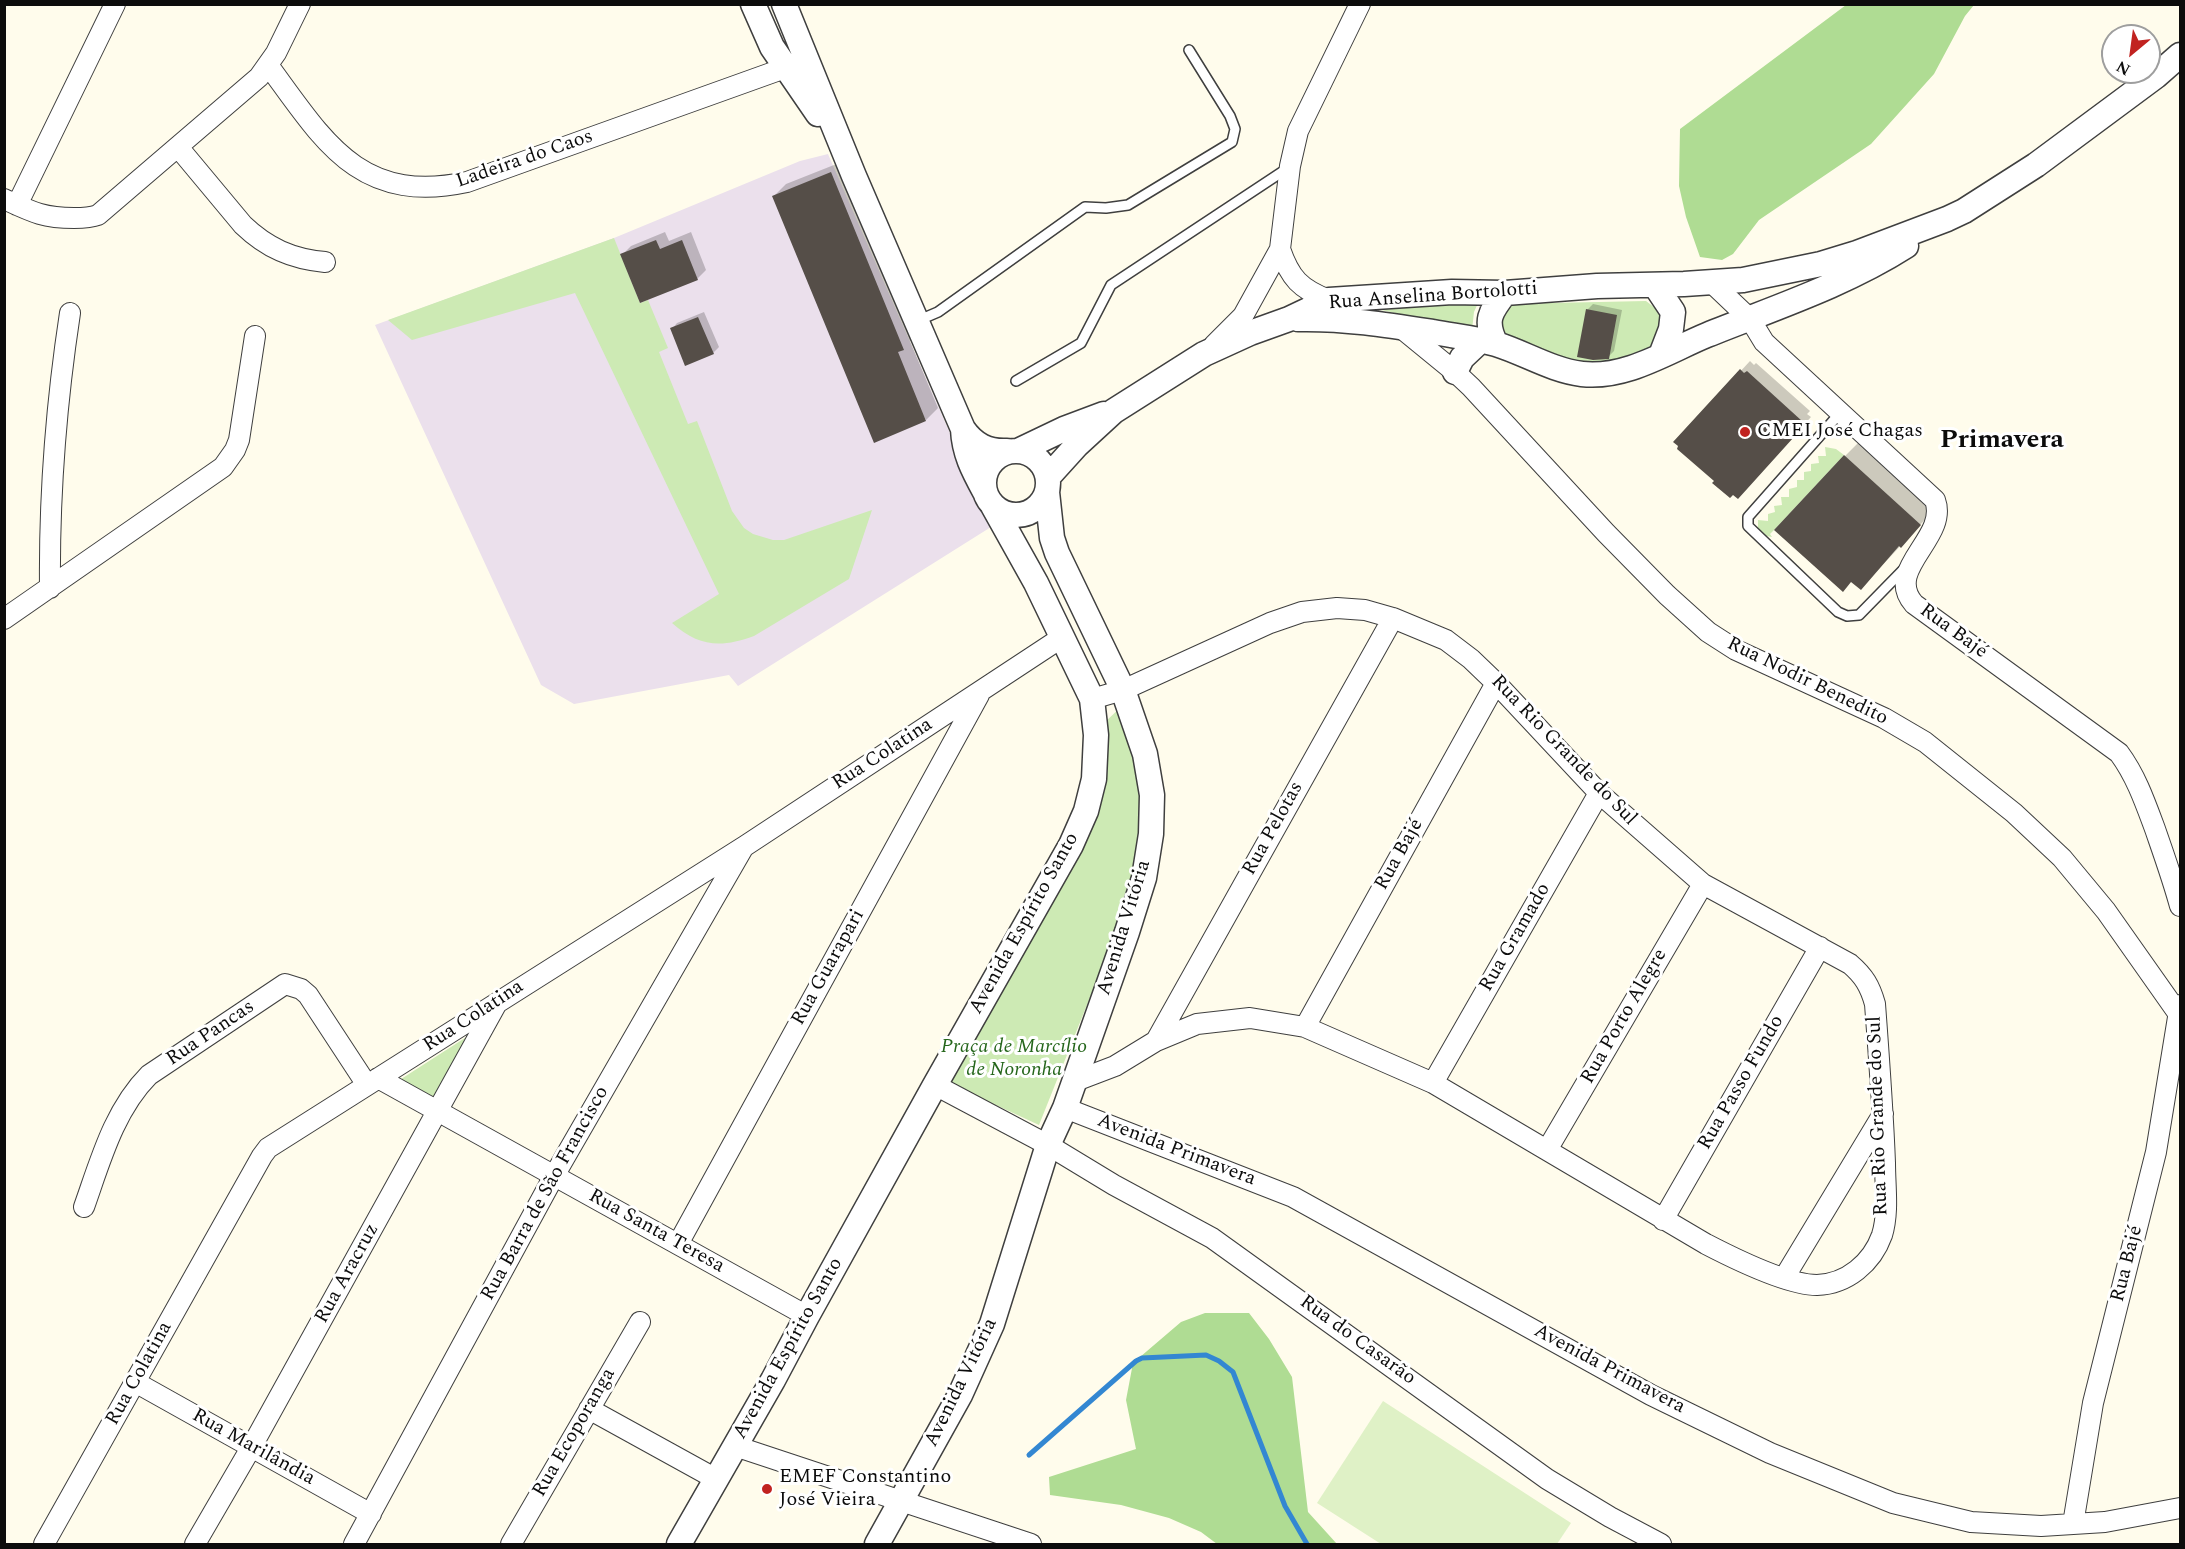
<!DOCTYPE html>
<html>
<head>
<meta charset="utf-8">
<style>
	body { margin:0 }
	#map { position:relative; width:2185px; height:1549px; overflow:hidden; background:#fffcec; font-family:Spectral,serif }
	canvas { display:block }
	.frame { position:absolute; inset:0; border:6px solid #0c0c0c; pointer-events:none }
	.north { position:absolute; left:2101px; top:24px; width:60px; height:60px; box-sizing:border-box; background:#fff; border:2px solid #9e9e9e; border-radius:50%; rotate:209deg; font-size:16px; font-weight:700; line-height:24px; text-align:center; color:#0c0c0c }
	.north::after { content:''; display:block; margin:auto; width:21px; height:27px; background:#c12320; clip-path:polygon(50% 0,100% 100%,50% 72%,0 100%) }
</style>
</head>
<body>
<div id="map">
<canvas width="2185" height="1549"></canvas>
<div class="frame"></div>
<div class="north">N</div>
</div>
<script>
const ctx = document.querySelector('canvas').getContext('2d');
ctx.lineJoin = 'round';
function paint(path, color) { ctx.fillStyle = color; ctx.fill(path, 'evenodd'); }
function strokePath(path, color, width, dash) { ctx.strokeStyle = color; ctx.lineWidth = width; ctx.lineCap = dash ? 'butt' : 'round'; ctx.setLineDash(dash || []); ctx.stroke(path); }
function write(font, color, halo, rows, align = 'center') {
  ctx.font = font + ' Spectral,serif'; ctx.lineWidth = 6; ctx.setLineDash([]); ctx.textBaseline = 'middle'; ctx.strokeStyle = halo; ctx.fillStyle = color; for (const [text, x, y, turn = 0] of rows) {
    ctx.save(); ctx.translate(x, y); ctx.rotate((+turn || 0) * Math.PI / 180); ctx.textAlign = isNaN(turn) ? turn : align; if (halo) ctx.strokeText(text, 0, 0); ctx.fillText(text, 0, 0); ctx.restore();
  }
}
const industrial = new Path2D(`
	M828,154L991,527L738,686L729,675L574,704L541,685L375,325L614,238L800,161Z`);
const green = new Path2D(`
	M614,238L640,303L648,300L668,348L659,352L688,424L697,421L732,511L744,528L753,534L773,540H784L872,510L849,579L754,636C721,648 699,647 672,623L719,594L575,293L412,340L388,320Z
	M1646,301L1659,311L1663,318L1656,353L1592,365L1532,356L1496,328L1504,304Z
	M1350,303H1478L1474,312L1472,330Z
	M1825,447L1836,449L1844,455L1774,530L1770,534L1772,537L1761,535L1758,529V520L1768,521V514L1775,512L1774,506L1782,505L1781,497H1789V489L1797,487V480H1804V472L1811,471V464L1819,463L1818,456H1826Z
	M1123,705L1144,798L1134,875L1118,927L1039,1125L944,1081L1070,871L1082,847L1104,723Z
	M468,1036L434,1101L398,1081Z`);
const forest = new Path2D(`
	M1846,5H1974L1965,16L1934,74L1871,144L1759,220L1733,254L1722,260L1700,257L1686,217L1679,186L1680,129Z
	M1205,1313H1249L1269,1339L1292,1377L1308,1512L1337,1544H1217L1201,1532L1169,1518L1121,1505L1050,1495L1049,1477L1136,1449L1126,1400L1133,1363L1181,1322Z`);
const pitch = new Path2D(`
	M1383,1401L1571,1523L1557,1544H1381L1317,1503Z`);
const shadow = new Path2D(`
	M844,161L915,336L910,341L938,408L926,420L774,196L786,184Z
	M665,232L669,241L691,232L706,270L697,279L622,255L631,246Z
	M1593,304L1622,310L1614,351L1608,357L1587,310Z
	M704,312L719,347L713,353L672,329L677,323Z
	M1750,361L1754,365L1756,363L1810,411L1807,414L1811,417L1747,488L1716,481L1675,442Z
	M1860,441L1935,509L1861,588L1845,456Z`);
const stream = new Path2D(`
	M1029,1455L1136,1361L1142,1358L1206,1355L1219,1361L1233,1372L1285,1506L1307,1544`);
const building = new Path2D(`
	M831,172L904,350L898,352L926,421L874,443L772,196Z
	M656,240L660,249L682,240L698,280L640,303L620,254Z
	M1586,309L1617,315L1609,359L1593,360L1577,357Z
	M698,317L714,354L685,366L670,328Z
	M1740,369L1744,373L1747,371L1802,421L1799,424L1803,427L1738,499L1733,495L1730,498L1712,483L1714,481L1677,449L1678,446L1673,442Z
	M1844,455L1921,525L1901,548L1899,546L1861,590L1851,582L1843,592L1774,530Z`);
const service = new Path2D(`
	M917,321L938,312L1085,207L1106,208L1128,205L1232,142L1235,129L1230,116L1189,50
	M1016,381L1081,343L1111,285L1288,168
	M1840,413L1748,517V526L1838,612L1847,616L1859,615L1905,568`);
const minor = new Path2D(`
	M268,65C324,141 359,205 467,182L785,68
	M178,147L243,225C267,248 292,259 325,262
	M4,199C32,212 43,218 74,218C83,218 90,218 98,215L259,77L276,53L300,4
	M17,205L115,4
	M1280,249C1290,278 1300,289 1329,300
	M1710,281L1750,319L1764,342L1935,500C1949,538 1883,569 1914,604L2119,753C2136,776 2145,802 2155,829C2164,855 2173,880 2180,906
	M1400,327L1455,372L1471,387L1606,533L1667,595L1708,632L1736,650L1884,718L1925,742L2014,813L2062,858L2106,911L2180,1016
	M1214,345L1243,316L1280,249L1290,166L1298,131L1360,4
	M50,588C49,495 56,405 70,313
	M4,619L223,467L235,450L239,440L255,336
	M1305,1027L1496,683
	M1156,1041L1393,618
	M378,1078L807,1316
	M1073,1082L1115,1066L1156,1041L1197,1024L1250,1018L1305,1027L1433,1083L1706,1244C1733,1258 1788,1285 1817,1285C1847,1284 1872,1263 1882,1235C1889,1212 1885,1187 1885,1163C1883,1110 1879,1057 1875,1004C1870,986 1864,976 1850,964L1703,884L1599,793L1496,683L1471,659L1446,640L1393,618L1365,610L1337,608L1302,612L1270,623L1123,690L1092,699
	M1433,1083L1599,793
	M935,1085L1048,1145L1114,1185L1212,1238L1547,1479L1610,1517L1661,1544
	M1065,1108L1293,1197L1651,1395L1770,1453L1893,1503L1971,1522L2041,1526L2105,1522L2180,1508
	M1547,1150L1703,884
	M84,1207C100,1162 114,1110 149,1075L285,984L301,989L308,995L367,1085
	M1663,1220L1820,947
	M678,1244L979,695
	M1784,1278L1883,1114
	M135,1382L371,1514
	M589,1409L716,1479
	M735,1446L1031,1544
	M2073,1524L2093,1403L2156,1152L2180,1005
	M44,1544L262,1156L268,1148L745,846L1061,638
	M195,1544L252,1446L497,1003
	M354,1544L554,1176L743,848
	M511,1544L640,1322`);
const tertiary = new Path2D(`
	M753,4L772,47L818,114
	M784,4L854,176L963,429C974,445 988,452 1007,451
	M1655,285L1673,312L1671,329L1661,355
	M1298,319C1344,318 1388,325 1433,332C1454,336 1476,338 1496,344C1525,353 1551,370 1582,374C1626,379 1668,351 1707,335C1774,308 1845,285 1906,246
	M1496,344C1484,321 1490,312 1505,293
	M1455,372L1462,358L1480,341
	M963,429C964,453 973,470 985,492
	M1020,450L1064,429L1104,414
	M984 483a32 32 0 1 1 64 0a32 32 0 1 1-64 0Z
	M1048,477L1077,445L1114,411L1204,354L1250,333L1289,319L1329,300L1452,292L1505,293L1597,286L1684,284L1743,280L1821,264L1857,253L1947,219L1964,211L2036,165L2156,76L2180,55
	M679,1544L773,1380L807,1316L935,1085L1071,845L1086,811L1094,779L1096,735L1092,699L1036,583L993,506
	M877,1544L960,1395L992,1324L1048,1145L1065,1108L1127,932L1144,878L1151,834L1152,795L1145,754L1123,690L1057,553L1052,538L1047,492`);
const markers = [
	[1745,432,6,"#c12320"],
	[767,1489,6,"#c12320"]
];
const streetNames = [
	["Ladeira do Caos",525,160,-19],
	["Rua Anselina Bortolotti",1433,297,-4],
	["Rua Bajé",1953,632,36],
	["Rua Nodir Benedito",1807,682,26],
	["Rua Rio Grande do Sul",1563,751,46],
	["Rua Colatina",883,755,-33],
	["Rua Pelotas",1274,829,-61],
	["Rua Bajé",1400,855,-61],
	["Avenida Espírito Santo",1025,924,-61],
	["Avenida Vitória",1125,928,-73],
	["Rua Gramado",1516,938,-60],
	["Rua Guarapari",829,968,-61],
	["Rua Colatina",474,1017,-33],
	["Rua Porto Alegre",1625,1017,-60],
	["Rua Pancas",211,1034,-34],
	["Rua Passo Fundo",1742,1083,-60],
	["Rua Rio Grande do Sul",1879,1116,-92],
	["Avenida Primavera",1176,1151,21],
	["Rua Barra de São Francisco",546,1194,-61],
	["Rua Santa Teresa",656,1232,29],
	["Rua Bajé",2128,1264,-76],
	["Rua Aracruz",348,1274,-61],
	["Rua do Casarão",1357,1341,36],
	["Avenida Espírito Santo",789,1349,-61],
	["Avenida Primavera",1609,1370,28],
	["Rua Colatina",140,1374,-61],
	["Avenida Vitória",962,1383,-64],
	["Rua Ecoporanga",575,1433,-60],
	["Rua Marilândia",253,1448,29]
];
const poiNames = [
	["CMEI José Chagas",1757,432],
	["EMEF Constantino",779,1478],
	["José Vieira",779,1501]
];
const parkNames = [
	["Praça de Marcílio",1014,1048],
	["de Noronha",1014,1071]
];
const districtNames = [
	["Primavera",2002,442]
];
paint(industrial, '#ebe0ec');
paint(green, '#cdeab4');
paint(forest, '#afdc93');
paint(pitch, '#dff1c6');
paint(shadow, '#0003');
strokePath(stream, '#3387d2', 5);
paint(building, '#554e48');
strokePath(service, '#3f3f3f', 12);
strokePath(minor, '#3f3f3f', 22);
strokePath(tertiary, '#3f3f3f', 27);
strokePath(service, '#fff', 9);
strokePath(minor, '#fff', 20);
strokePath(tertiary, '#fff', 24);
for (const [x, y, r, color] of markers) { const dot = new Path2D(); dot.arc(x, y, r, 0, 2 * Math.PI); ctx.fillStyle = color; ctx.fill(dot); strokePath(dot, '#fff', 2); }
write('20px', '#0c0c0c', '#fff', streetNames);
write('20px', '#0c0c0c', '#fff', poiNames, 'left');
write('italic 20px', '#25661b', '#fff', parkNames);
write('bold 26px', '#0c0c0c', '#fff', districtNames);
</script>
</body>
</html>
